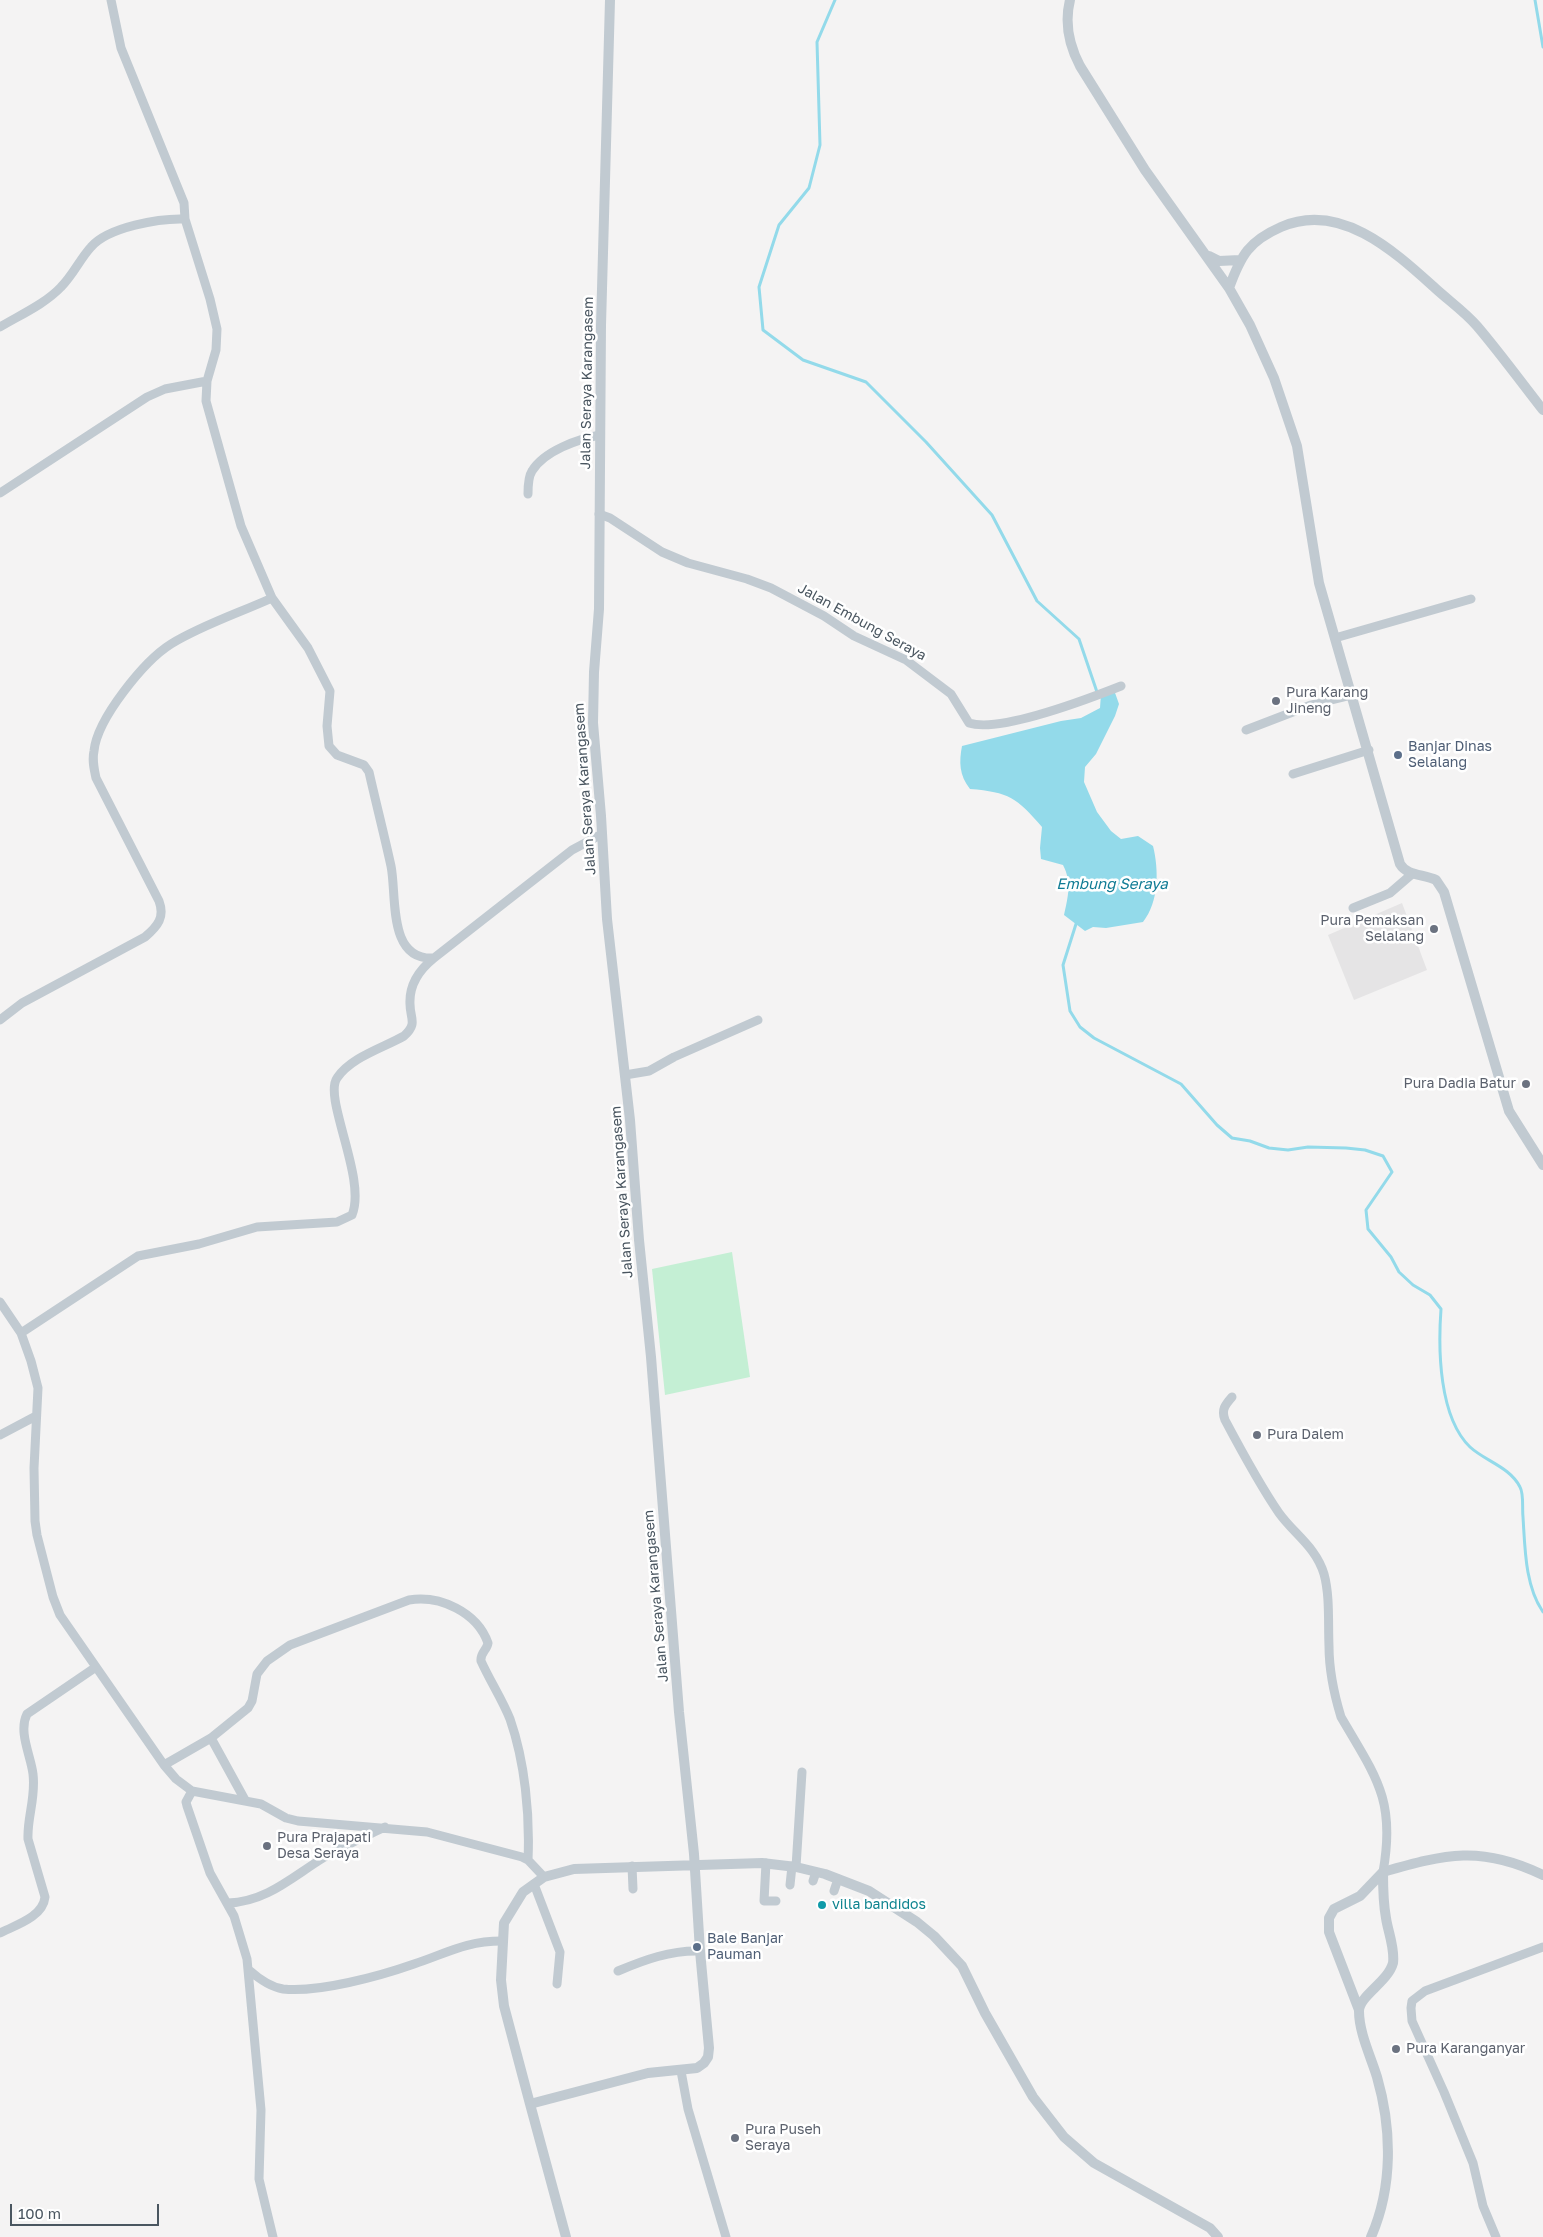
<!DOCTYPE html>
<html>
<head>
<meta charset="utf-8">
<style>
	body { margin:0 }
	#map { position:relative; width:1543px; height:2237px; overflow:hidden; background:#f4f3f3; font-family:"Golos Text",sans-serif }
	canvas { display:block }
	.scale { position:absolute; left:10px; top:2204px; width:149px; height:22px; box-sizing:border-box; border:2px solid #4a5660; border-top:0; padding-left:6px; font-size:15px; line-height:18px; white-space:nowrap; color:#4a5660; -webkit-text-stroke:4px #fff; paint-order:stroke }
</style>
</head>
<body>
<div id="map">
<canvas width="1543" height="2237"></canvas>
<div class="scale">100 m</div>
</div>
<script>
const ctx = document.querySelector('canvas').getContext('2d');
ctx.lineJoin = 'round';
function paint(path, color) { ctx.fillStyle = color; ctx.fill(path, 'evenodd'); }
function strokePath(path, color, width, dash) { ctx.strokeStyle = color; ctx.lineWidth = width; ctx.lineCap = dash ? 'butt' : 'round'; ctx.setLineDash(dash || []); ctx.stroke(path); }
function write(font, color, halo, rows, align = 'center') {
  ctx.font = font + ' "Golos Text",sans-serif'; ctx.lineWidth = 5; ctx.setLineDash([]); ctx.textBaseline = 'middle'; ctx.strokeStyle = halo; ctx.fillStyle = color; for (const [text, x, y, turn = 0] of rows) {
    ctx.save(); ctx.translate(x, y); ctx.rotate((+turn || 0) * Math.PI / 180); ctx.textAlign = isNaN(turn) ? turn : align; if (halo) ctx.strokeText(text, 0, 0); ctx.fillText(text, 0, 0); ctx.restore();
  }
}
const education = new Path2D(`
	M1402,903L1427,970L1354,1000L1328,935Z`);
const green = new Path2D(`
	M732,1252L750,1377L665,1395L652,1269Z`);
const water = new Path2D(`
	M1114,690L1119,704L1115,716L1096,754L1085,767L1084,782L1097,812L1111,831L1121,839L1138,836L1153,846C1159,870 1159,902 1143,922L1106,928L1093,927L1085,931L1064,915C1068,897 1072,882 1063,865L1041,859L1040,848L1042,827C1017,798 1009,792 970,789C959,775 959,762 962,746L1061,721L1081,718L1100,708L1101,694Z`);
const stream = new Path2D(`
	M835,0L817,42L820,145L809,188L779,225L759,287L763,330L803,360L866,382L926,442L992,515L1037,601L1079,639L1098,695
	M1535,0L1543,47
	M1076,924L1063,965L1070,1011L1080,1027L1094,1038L1181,1084L1217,1125L1232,1138L1250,1141L1269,1148L1288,1150L1308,1147L1346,1148L1365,1150L1383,1156L1392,1172L1366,1210L1368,1229L1391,1257L1399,1272L1413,1285L1430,1295L1441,1309C1438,1350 1439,1417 1470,1447C1485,1461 1510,1467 1520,1487C1524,1494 1522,1508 1523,1517C1525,1548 1525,1586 1543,1612`);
const minor = new Path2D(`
	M111,0L121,48L184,203L185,219L210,299L217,329L216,350L207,381L206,401L241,526L272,598L308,648L330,691L327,726L329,746L337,755L364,765L369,772C376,803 384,834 391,866C397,895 387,961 434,958L572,850L602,834
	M0,327C20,315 45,304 61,287C73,275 80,259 91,247C108,227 160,218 185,219
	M0,493L147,397L165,389L207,381
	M528,494C528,487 528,477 532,471C544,451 578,439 600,435
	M599,514L610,518L662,552L688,563L747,579L771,588L824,616L854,636L906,660L951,694L969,723C1000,733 1088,699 1121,686
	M1335,638L1471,599
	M1246,730L1311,705L1352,695
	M1293,774L1369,750
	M1353,908L1390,893L1412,874
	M0,1020L22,1003L145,937C158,926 165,917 159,901L96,778C94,769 92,760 94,751C97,719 144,661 171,644C202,625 239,613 272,598
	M625,1075L649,1071L674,1057L758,1020
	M0,1302L21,1333L31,1361L38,1388L34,1468L35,1521L37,1535L53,1597L60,1615L164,1765L176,1779L192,1791L261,1804L286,1818L298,1821L427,1832L522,1857L528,1860L544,1877
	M21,1333L138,1256L199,1244L257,1227L337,1222L352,1215C367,1179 323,1098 337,1078C351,1057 383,1048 404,1036C418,1023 410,1019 410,1004C409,984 419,970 434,958
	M1232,1397C1225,1405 1221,1410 1225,1420C1242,1452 1259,1484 1279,1513C1294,1534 1316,1547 1324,1574C1330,1596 1328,1622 1329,1646C1329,1670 1334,1694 1341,1717C1376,1777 1396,1800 1383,1872
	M0,1435L36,1416
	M211,1738L245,1800
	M164,1765L211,1738L248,1708L252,1701L257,1674L267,1661L290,1645L409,1600C440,1595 477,1612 488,1643C487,1650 480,1653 481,1661C490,1681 502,1699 510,1719C525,1762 530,1815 528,1860
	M192,1791L186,1802L187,1806L210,1873L234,1916L247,1959L261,2110L259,2179L273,2237
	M766,1863L764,1901H776
	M632,1866L633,1889
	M796,1867L802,1772
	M813,1881L816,1872
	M534,1884L560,1952L557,1984
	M790,1885L792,1866
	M834,1891L838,1879
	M228,1903C266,1902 292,1877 323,1858C343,1846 364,1837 385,1827
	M0,1933C16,1925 43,1917 45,1897L28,1839C27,1817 36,1798 33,1774C31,1756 18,1732 27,1714L96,1667
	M249,1970C258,1978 270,1987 283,1989C318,1993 380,1976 414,1964C447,1953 466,1941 502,1941
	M618,1971C644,1960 671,1950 700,1951
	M681,2071L688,2109L726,2237
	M1496,2237L1483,2206L1473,2163L1444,2092L1412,2021L1411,2008L1412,2001L1425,1991L1543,1947`);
const tertiary = new Path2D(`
	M1070,0C1064,24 1069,45 1080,66L1145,170L1229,288L1250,325L1274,378L1297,446L1319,583L1400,864C1407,876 1424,874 1436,880L1444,892L1509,1111L1543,1165
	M1209,256L1219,261L1240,260
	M1229,288C1241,255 1249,241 1281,227C1340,201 1394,251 1435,288C1448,300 1465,312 1477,326C1500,353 1521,382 1543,410
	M1359,2010L1329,1932V1918L1334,1909L1360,1896L1383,1872
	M530,2104L504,2006L501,1980L504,1923L523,1892L544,1877L574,1869L762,1863L796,1867L825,1874L869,1891L917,1922L934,1936L962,1966L985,2013L1033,2097L1064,2137L1094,2163L1210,2228L1218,2237
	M566,2237L530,2104L648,2073L697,2068L704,2063L708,2057L709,2048L700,1951L694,1854L679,1712L651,1357L639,1240L630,1120L607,919L601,816L593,723L594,672L599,609L601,325L610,0
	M1371,2237C1393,2187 1392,2129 1377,2077C1371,2057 1359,2033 1359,2011C1359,1996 1388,1982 1393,1963C1395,1948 1388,1932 1386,1918C1383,1902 1383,1888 1383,1872C1446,1854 1481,1845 1543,1875`);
const markers = [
	[1276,701,5,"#6b7280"],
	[1398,755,5,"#5c6f8a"],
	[1434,929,5,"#6b7280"],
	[1526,1084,5,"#6b7280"],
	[1257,1435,5,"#6b7280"],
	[267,1846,5,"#6b7280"],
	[822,1905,5,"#0f9aa8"],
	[697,1947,5,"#5c6f8a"],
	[1396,2049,5,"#6b7280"],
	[735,2138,5,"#6b7280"]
];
const streetNames = [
	["Jalan Seraya Karangasem",587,383,-89],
	["Jalan Embung Seraya",862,622,29],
	["Jalan Seraya Karangasem",585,789,-94],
	["Jalan Seraya Karangasem",622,1192,-94],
	["Jalan Seraya Karangasem",656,1596,-95]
];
const worshipNames = [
	["Pura Karang",1286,693],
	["Jineng",1286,709],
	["Pura Pemaksan",1424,921,"right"],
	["Selalang",1424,937,"right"],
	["Pura Dadia Batur",1516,1084,"right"],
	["Pura Dalem",1267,1435],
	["Pura Prajapati",277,1838],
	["Desa Seraya",277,1854],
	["Pura Karanganyar",1406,2049],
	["Pura Puseh",745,2130],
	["Seraya",745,2146]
];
const serviceNames = [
	["Banjar Dinas",1408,747],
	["Selalang",1408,763],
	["Bale Banjar",707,1939],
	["Pauman",707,1955]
];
const cultureNames = [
	["villa bandidos",832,1905]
];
const waterNames = [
	["Embung Seraya",1112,884]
];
paint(education, '#e5e4e5');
paint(green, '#c4efd4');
paint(water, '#93daea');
strokePath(stream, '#93daea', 3);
strokePath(minor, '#c1cad1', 9);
strokePath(tertiary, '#c1cad1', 10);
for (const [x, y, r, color] of markers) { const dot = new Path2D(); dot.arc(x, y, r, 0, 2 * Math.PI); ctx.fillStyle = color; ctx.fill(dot); strokePath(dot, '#fff', 2); }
write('14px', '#4a5660', '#fff', streetNames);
write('14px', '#5b616d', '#fff', worshipNames, 'left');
write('14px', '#4e5e75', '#fff', serviceNames, 'left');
write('14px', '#0d838f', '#fff', cultureNames, 'left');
write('italic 15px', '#117c95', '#fff', waterNames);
</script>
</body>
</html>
